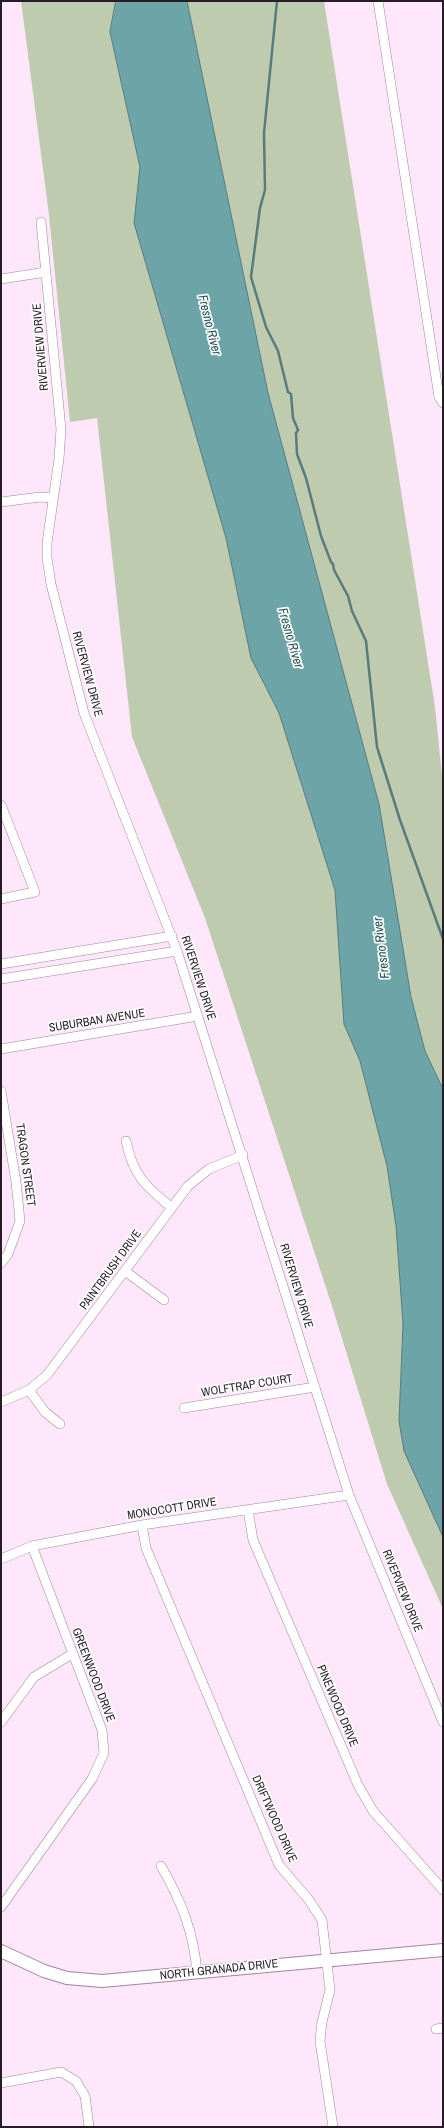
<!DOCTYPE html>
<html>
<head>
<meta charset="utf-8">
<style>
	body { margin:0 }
	#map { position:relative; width:444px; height:2128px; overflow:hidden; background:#fee6fb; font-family:"Archivo Narrow",sans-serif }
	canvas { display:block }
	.frame { position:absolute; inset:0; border:2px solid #271d26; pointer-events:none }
</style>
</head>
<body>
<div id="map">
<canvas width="444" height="2128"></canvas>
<div class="frame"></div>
</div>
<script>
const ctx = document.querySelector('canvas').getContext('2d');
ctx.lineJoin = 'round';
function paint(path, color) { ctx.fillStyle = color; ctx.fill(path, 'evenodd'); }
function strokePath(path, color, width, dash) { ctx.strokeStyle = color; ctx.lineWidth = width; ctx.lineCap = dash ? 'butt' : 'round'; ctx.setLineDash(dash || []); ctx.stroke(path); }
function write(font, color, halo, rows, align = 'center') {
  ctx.font = font + ' "Archivo Narrow",sans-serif'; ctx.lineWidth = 3.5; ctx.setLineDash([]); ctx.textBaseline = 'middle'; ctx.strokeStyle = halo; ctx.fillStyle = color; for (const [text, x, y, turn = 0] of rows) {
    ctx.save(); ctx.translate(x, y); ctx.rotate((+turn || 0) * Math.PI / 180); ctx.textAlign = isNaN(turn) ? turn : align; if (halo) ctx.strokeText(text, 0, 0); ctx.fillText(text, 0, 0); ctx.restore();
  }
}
const green = new Path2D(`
	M21,1H324L435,707L443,786V1609L387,1484L332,1306L205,918L132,737L97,418L70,422L49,215Z`);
const water = new Path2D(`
	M116,1H187L268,393L379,804L411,997L425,1051L443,1089V1537L404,1451L399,1421L403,1324L396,1226L387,1166L360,1061L344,1024L335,890L279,713L251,658L226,538L134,223L140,167L110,32Z`);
const stream = new Path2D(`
	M277,1L264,133L265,190L260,208L251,277L266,327L278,351L288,392L291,394L293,418L298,430L296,433L297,454L306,478L321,536L331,562L333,564L334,570L348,596L352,611L366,641L377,747L400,820L443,939`);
const minor = new Path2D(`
	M378,1L439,397L443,403
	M41,222L61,429L59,459L47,543V558L51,584L84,713L177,951L349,1495L443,1722
	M1,279L46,272
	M1,502L40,497L52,498
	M1,805L35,892L1,899
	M1,964L172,936
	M1,979L177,951
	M1,1049L198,1016
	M1,1091L16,1182L20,1221L8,1254L1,1263
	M126,1141C133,1175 145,1186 171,1207
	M125,1271L164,1300
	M29,1390L45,1412L60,1424
	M1,1402L29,1390L47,1375L188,1186L209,1169L243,1155
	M184,1408L315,1387
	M248,1510L253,1540L358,1785L373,1811L443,1890
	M142,1525L146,1548L279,1865L309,1900L322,1920L330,1990L322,2022L320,2041L333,2127
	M1,1559L32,1546L142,1525L349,1495
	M1,1722L34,1677L72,1654
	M161,1866C181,1900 194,1933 197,1973
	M1,1907L92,1779L104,1753L102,1730L32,1546
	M436,2029L443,2028
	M1,2083L61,2072L76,2081L85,2096L89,2127`);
const tertiary = new Path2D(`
	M1,1951L44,1971L67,1978L102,1981L443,1950`);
const streetNames = [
	["RIVERVIEW DRIVE",41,347,-95],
	["RIVERVIEW DRIVE",87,674,75],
	["RIVERVIEW DRIVE",198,978,72],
	["SUBURBAN AVENUE",97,1021,-9],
	["TRAGON STREET",25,1165,82],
	["PAINTBRUSH DRIVE",111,1270,-54],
	["RIVERVIEW DRIVE",296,1286,73],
	["WOLFTRAP COURT",247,1386,-9],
	["MONOCOTT DRIVE",172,1509,-9],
	["RIVERVIEW DRIVE",402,1591,68],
	["GREENWOOD DRIVE",93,1675,69],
	["PINEWOOD DRIVE",337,1706,67],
	["DRIFTWOOD DRIVE",274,1819,66],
	["NORTH GRANADA DRIVE",219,1970,-6]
];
const waterNames = [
	["Fresno River",209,325,76],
	["Fresno River",290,638,74],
	["Fresno River",382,948,-97]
];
paint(green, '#becbae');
paint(water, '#6ca4a7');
strokePath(water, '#577c80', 1);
strokePath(stream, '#577c80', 2.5);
strokePath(minor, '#a0869d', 10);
strokePath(tertiary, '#a0869d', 14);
strokePath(minor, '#fff', 9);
strokePath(tertiary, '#fff', 12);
write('12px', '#271d26', '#fff', streetNames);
write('italic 13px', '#205254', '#fff', waterNames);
</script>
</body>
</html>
